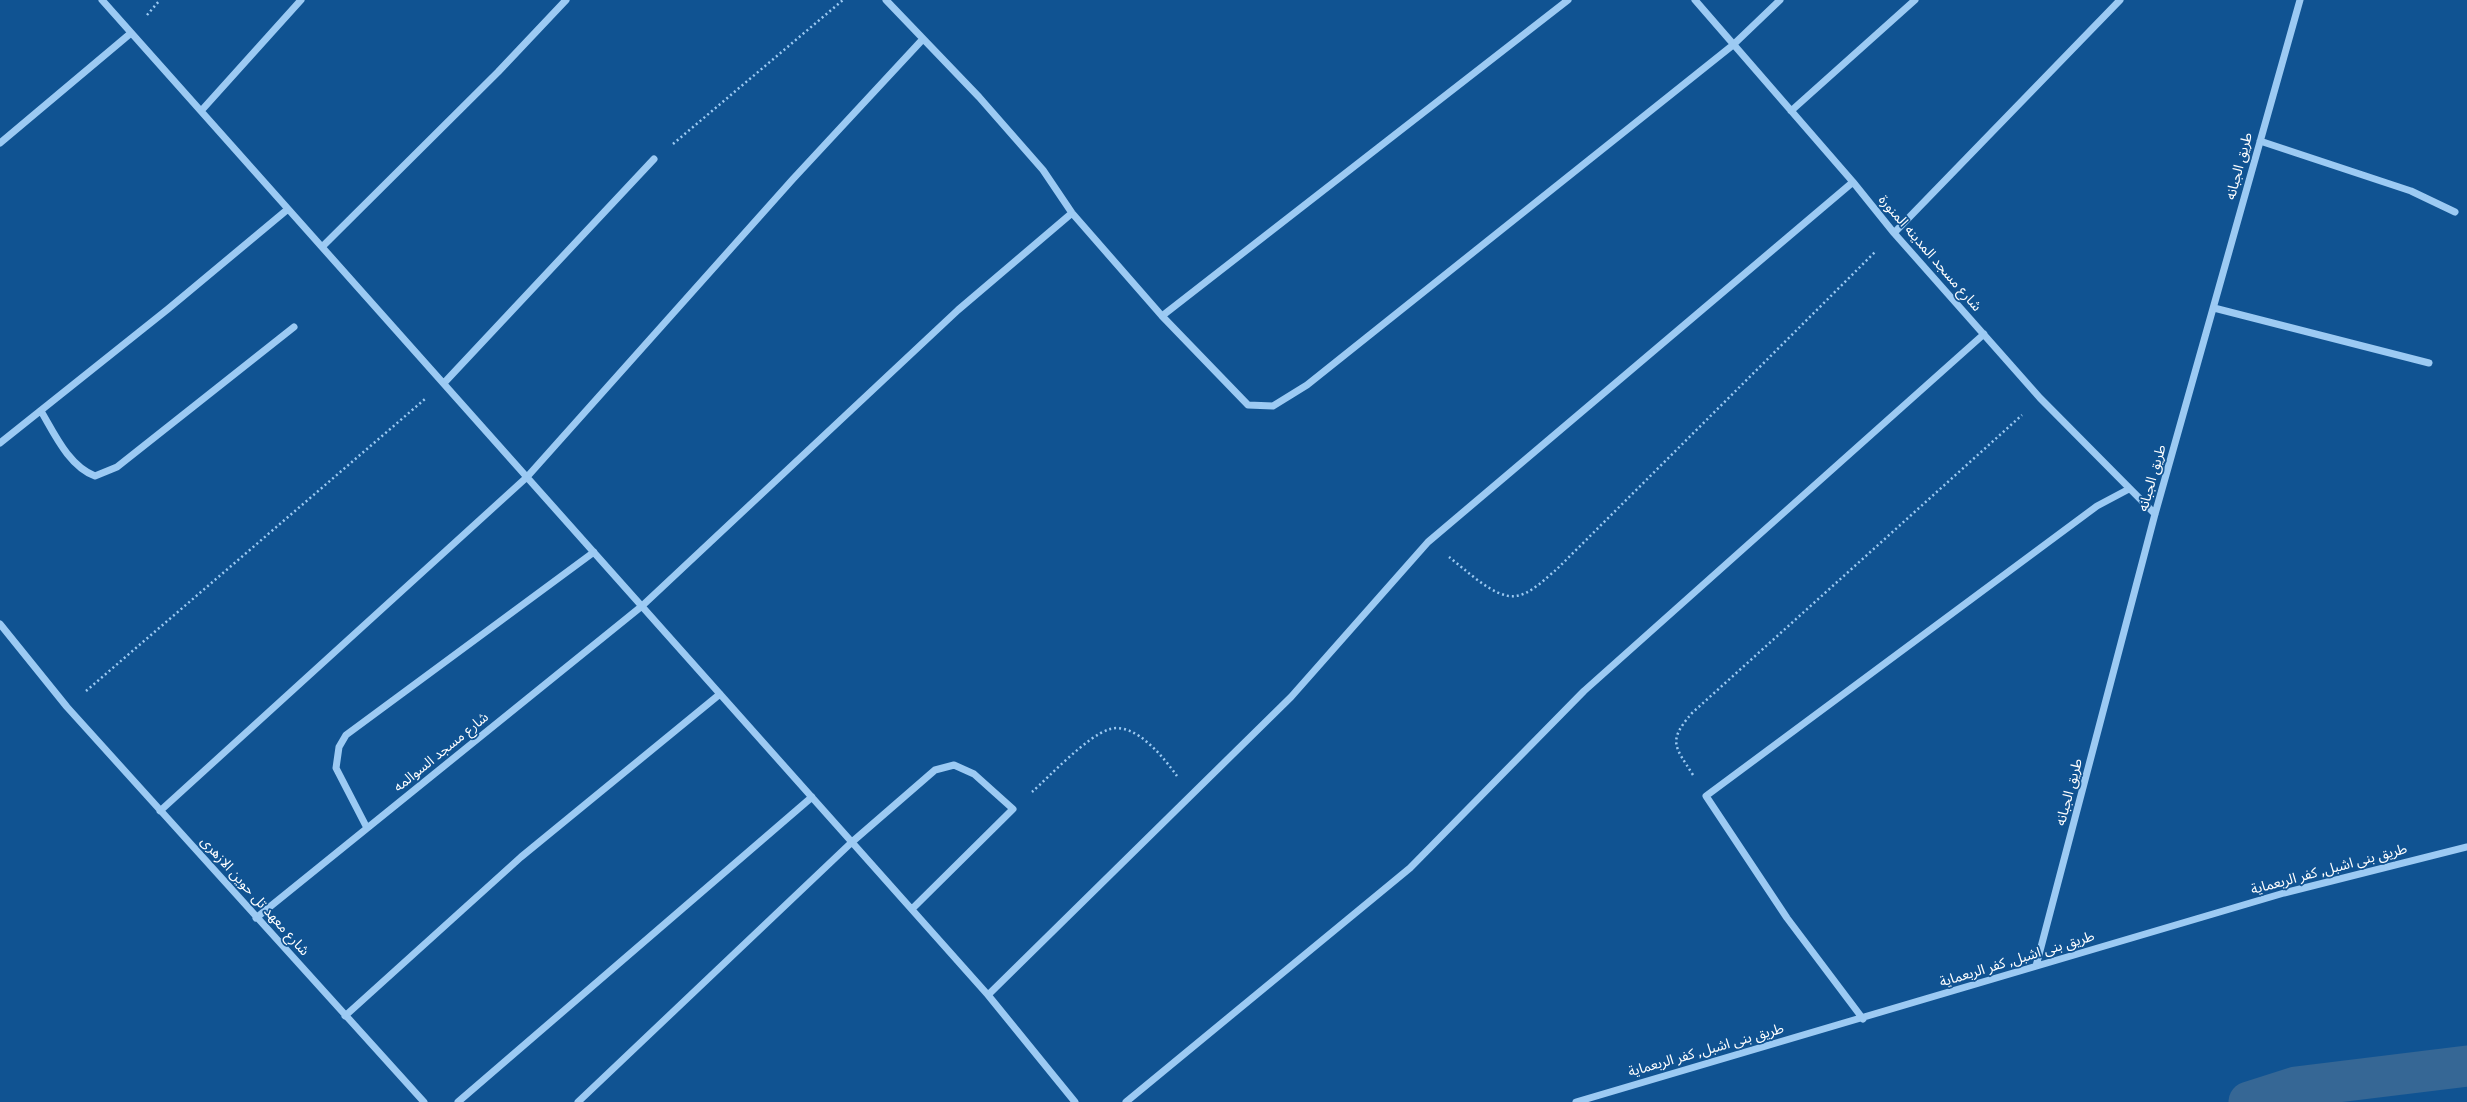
<!DOCTYPE html>
<html>
<head>
<meta charset="utf-8">
<style>
	body { margin:0 }
	canvas { display:block; background:#105392 }
</style>
</head>
<body>
<canvas width="2467" height="1102"></canvas>
<script>
const ctx = document.querySelector('canvas').getContext('2d');
ctx.lineJoin = 'round';
function strokePath(path, color, width, dash) { ctx.strokeStyle = color; ctx.lineWidth = width; ctx.lineCap = dash ? 'butt' : 'round'; ctx.setLineDash(dash || []); ctx.stroke(path); }
function write(font, color, halo, rows, align = 'center') {
  ctx.font = font + ' "Golos Text","Noto Sans Arabic",sans-serif'; ctx.lineWidth = 3.5; ctx.setLineDash([]); ctx.textBaseline = 'middle'; ctx.strokeStyle = halo; ctx.fillStyle = color; for (const [text, x, y, turn = 0] of rows) {
    ctx.save(); ctx.translate(x, y); ctx.rotate((+turn || 0) * Math.PI / 180); ctx.textAlign = isNaN(turn) ? turn : align; if (halo) ctx.strokeText(text, 0, 0); ctx.fillText(text, 0, 0); ctx.restore();
  }
}
const canal = new Path2D(`
	M2249,1102L2296,1087L2467,1066`);
const path = new Path2D(`
	M147,15L160,0
	M673,144L843,0
	M1449,557C1465,569 1495,599 1515,596C1530,595 1546,578 1557,569L1876,251
	M86,691L425,399
	M1693,775C1675,746 1667,742 1692,713L2022,415
	M1032,792C1050,776 1087,736 1110,729C1136,722 1164,758 1177,776`);
const minor = new Path2D(`
	M102,0L988,995L1075,1102
	M886,0L979,97L1043,170L1072,213L1162,316L1248,405L1273,406L1307,385L1733,45L1780,0
	M1695,0L1853,182L1894,233L2040,398L2155,514
	M201,111L301,0
	M1791,111L1915,0
	M2260,141L2411,191L2455,212
	M0,143L131,33
	M1894,233L2120,0
	M322,247L498,72L566,0
	M2214,308L2429,363
	M1162,316L1568,0
	M444,383L654,159
	M41,411C55,435 69,466 95,476L117,467L294,327
	M0,443L168,309L288,209
	M0,624L67,707L424,1102
	M160,811L527,477L793,179L923,39
	M367,828L336,768L339,747L346,735L594,552
	M256,918L642,606L958,310L1072,213
	M2036,966L2155,514L2300,0
	M988,995L1291,697L1428,542L1853,182
	M345,1016L521,857L720,694
	M1863,1019L1787,918L1706,796L2097,506L2129,489
	M458,1102L812,797
	M578,1102L852,842L935,770L954,765L974,774L1013,809L912,909
	M1126,1102L1410,868L1584,691L1984,334
	M1576,1102L2284,893L2467,847`);
const streetNames = [
	["طريق الجبانه",2239,166,-75],
	["شارع مسجد المدينه المنورة",1930,253,49],
	["طريق الجبانه",2152,478,-74],
	["شارع مسجد السوالمه",441,752,-39],
	["طريق الجبانه",2069,792,-75],
	["طريق بنى اشبل, كفر الربعماية",2329,869,-15],
	["شارع معهد تل حوين الازهرى",255,896,48],
	["طريق بنى اشبل, كفر الربعماية",2017,959,-17],
	["طريق بنى اشبل, كفر الربعماية",1706,1050,-16]
];
strokePath(canal, '#366795', 41);
strokePath(path, '#9ccaf3', 2.5, [2, 3]);
strokePath(minor, '#9ccaf3', 7);
write('14px', '#fff', '#105392', streetNames);
</script>
</body>
</html>
